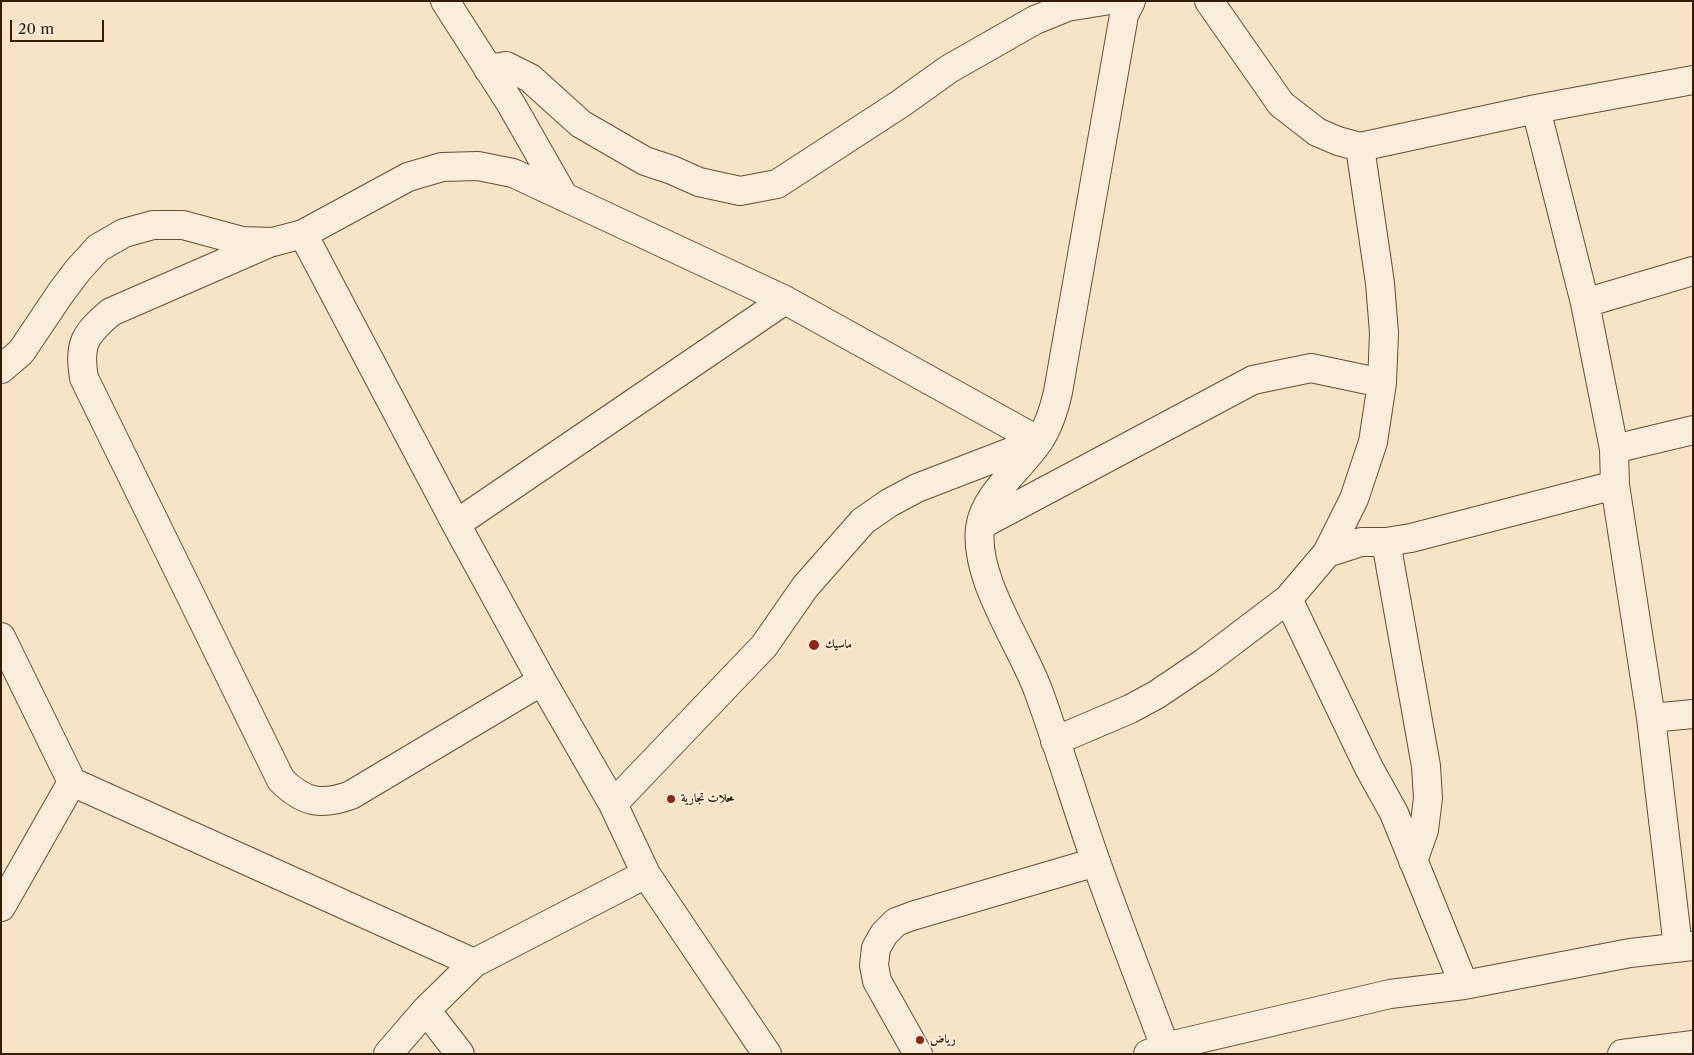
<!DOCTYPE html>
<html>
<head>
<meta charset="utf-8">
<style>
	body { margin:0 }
	#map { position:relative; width:1694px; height:1055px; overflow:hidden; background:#f7e4c7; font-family:"Libre Caslon Text",serif }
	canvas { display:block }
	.frame { position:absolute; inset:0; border:2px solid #341c02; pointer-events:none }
	.scale { position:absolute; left:10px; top:20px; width:94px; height:22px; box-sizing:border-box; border:2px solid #341c02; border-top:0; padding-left:6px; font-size:15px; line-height:18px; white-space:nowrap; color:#341c02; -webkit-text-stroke:4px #faeddb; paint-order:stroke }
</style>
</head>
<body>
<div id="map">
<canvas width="1694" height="1055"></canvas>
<div class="frame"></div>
<div class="scale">20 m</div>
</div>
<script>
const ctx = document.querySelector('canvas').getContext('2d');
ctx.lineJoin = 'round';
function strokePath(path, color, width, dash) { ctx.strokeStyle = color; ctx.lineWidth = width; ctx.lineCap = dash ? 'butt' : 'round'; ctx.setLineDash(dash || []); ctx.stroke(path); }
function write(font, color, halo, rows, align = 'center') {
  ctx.font = font + ' "Libre Caslon Text",Amiri,serif'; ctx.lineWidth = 4; ctx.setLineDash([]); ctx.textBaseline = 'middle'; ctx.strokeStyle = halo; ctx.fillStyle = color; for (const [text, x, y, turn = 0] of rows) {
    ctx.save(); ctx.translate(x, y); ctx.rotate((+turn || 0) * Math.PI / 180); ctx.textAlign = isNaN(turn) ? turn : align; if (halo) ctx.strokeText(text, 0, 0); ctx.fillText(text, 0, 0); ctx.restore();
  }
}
const minor = new Path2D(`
	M445,1L511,104L564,197
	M1131,1L1124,15L1058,392C1054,410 1049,426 1039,441C1021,468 984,495 980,528C974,579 1020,642 1038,690C1059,747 1076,805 1096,862C1118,924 1142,985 1165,1047
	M1209,1L1281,104L1317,132L1338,141L1360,147L1536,109L1693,80
	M488,69L506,66L530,78L581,124L645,161L672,170L699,182L740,191L777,184L900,104L949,69L1035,20L1067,7L1104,1
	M1536,109L1585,303L1614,449L1615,485L1651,718L1678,947
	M303,234L456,524L542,681L613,804L646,874L767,1054
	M267,244L111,312C85,334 78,344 84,378L281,780C304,803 322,806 351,795L542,681
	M1585,303L1693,271
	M1,369L21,352L60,294L78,270L98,248L124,233L153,225H183L242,241L273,242L303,234L408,177L442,167L478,166L513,173L785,300L1039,441
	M1614,449L1693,430
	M456,524L785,300
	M981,525L1253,380L1311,368L1382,383
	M1386,542L1426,766L1428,798L1424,830L1413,861
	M1327,553L1361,542H1386L1411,538L1615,485
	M1288,599L1369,768L1394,813L1464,985
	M1,637L72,782L1,907
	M1651,718L1693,714
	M1055,741L1130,709L1156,695L1205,662L1288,599L1327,553L1354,499L1373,442L1382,383L1384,333L1380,283L1360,147
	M72,782L474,963
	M613,804L764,646L805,587L863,521L889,503L917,488L1039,441
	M426,1010L460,1054
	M388,1054L426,1010L474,963L646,874
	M918,1054L877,981L874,965L876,948L884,934L896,922L912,916L1096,862
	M1148,1054L1165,1047L1390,994L1464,985L1630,953L1693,946
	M1622,1054L1693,1045`);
const markers = [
	[814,645,6,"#8f2418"],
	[671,799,5,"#8f2418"],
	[920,1040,5,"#8f2418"]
];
const poiNames = [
	["ماسيك",825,645],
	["محلات تجارية",681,799],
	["رياض",930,1040]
];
strokePath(minor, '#654e33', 30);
strokePath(minor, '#faeddb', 28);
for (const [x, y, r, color] of markers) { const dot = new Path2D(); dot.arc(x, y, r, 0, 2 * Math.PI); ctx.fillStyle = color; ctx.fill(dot); strokePath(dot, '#faeddb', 2); }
write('bold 12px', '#341c02', '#faeddb', poiNames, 'left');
</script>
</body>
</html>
